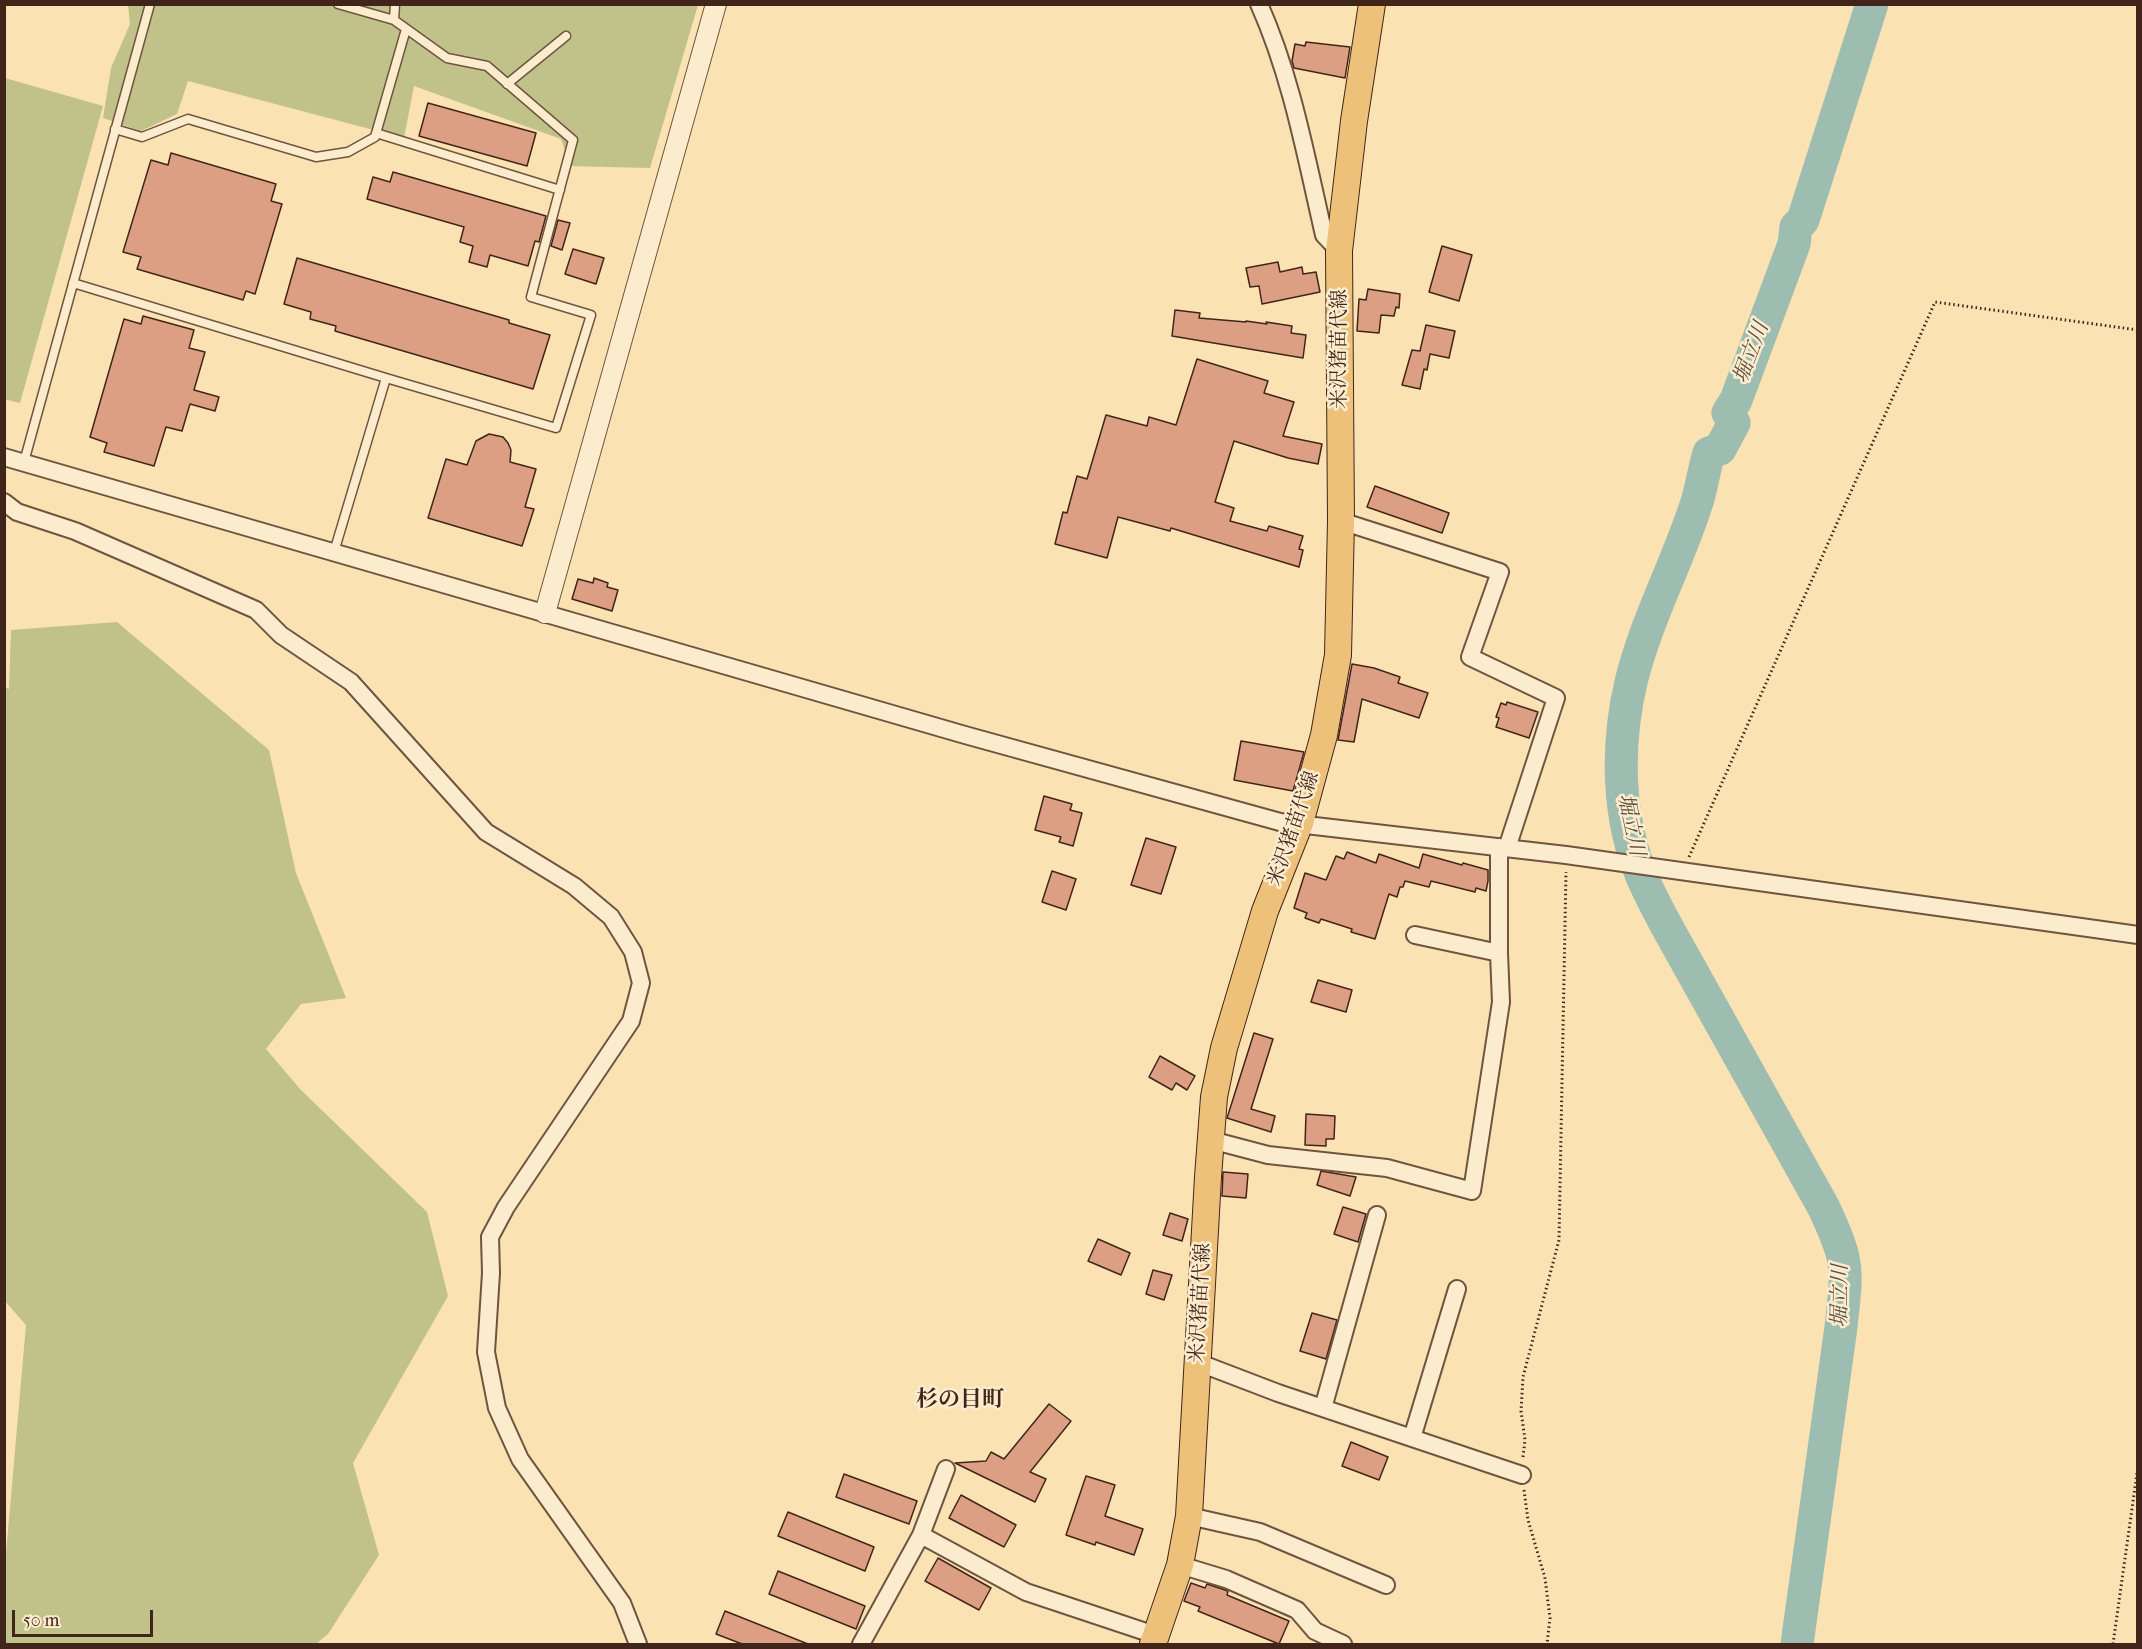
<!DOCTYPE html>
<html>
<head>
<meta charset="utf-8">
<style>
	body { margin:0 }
	#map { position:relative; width:2142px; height:1649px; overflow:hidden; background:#fae2b3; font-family:"IM FELL French Canon",serif }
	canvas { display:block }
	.frame { position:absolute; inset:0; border:6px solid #42251a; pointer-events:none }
	.scale { position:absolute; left:12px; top:1610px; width:141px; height:27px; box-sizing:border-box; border:3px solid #42251a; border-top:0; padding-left:8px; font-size:18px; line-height:21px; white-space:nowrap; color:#42251a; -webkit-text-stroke:4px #fcecce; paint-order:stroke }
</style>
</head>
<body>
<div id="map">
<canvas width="2142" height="1649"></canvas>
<div class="frame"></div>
<div class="scale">50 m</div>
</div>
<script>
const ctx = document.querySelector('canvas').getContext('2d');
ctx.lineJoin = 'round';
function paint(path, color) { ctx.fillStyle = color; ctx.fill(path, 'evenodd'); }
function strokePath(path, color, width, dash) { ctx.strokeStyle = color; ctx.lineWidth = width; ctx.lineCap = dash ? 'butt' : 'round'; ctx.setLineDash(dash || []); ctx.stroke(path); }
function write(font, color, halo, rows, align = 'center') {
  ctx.font = font + ' "IM FELL French Canon","Noto Serif JP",serif'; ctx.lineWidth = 5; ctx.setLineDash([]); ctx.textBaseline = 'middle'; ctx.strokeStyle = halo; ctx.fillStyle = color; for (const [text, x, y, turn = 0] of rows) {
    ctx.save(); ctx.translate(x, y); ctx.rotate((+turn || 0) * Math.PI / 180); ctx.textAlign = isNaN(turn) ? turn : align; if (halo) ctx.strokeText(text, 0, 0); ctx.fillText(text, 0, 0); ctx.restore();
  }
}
const green = new Path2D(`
	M128,5H698L650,168L570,166L561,139L414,86L404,138L188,81L177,114L141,131L103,118L111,68L130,24Z
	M5,78L103,106L20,403L4,399Z
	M117,622L269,750L296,873L346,998L301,1004L266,1049L300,1089L427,1212L448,1296L353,1463L379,1555L328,1634L316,1644H5V1565L26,1325L4,1300L5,687L9,689L11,630Z`);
const river = new Path2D(`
	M1797,1644L1841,1327C1843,1304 1848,1280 1843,1257C1839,1240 1831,1224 1824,1208L1666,925C1658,910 1650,895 1643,879C1617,818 1616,746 1631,682C1646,620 1678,562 1697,502C1702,486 1704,469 1709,453L1720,449L1734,423L1728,413L1736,400L1794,244L1796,227L1803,220L1872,4`);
const building = new Path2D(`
	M1306,42L1350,47L1345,78L1294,68L1292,61L1295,44L1305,46Z
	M428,103L536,133L527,166L419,136Z
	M171,153L276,184L271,201L282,204L255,294L246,291L243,300L137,269L141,257L123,252L151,160L168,165Z
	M393,172L546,216L539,242L535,241L528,266L490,255L487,267L469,262L473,246L460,242L464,227L367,199L373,177L390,182Z
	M558,220L570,223L562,250L551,246Z
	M1442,246L1472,255L1459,301L1429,292Z
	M573,249L604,258L596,284L565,274Z
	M297,258L509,320V323L550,335L533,389L335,331L336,326L310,319L311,312L284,304Z
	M1278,262L1280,272L1302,267L1303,274L1316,272L1320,292L1262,304L1259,286L1250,287L1246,268Z
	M1368,289L1400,294L1399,308L1396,307L1394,316L1381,315L1379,333L1357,331L1359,299L1366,300Z
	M1175,310L1200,313L1199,318L1246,322V321L1267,324L1266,322L1292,326L1291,333L1306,335L1303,358L1172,336Z
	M143,316L194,330L189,348L205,352L194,390L219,397L215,411L190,404L182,431L166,427L154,466L104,452L107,443L90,437L124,319L141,324Z
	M1426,325L1455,331L1449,358L1430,354L1427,370L1424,369L1420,389L1402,385L1412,350L1420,351Z
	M1197,359L1268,381L1264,393L1294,402L1283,436L1322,444L1318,464L1288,458L1234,441L1215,502L1234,508L1230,521L1267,531L1269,526L1303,536L1299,549L1303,550L1299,567L1171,528L1170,531L1118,517L1107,558L1055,544L1063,512L1067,513L1077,476L1087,479L1106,415L1147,426L1149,417L1176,425Z
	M489,434L503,437L508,443L511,450L510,462L536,469L525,507L534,509L522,546L428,518L446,459L467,465L476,441Z
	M1375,486L1449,513L1442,533L1367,507Z
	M594,578L608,583L607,587L618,590L612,611L572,599L578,579L593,583Z
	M1352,664L1374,668L1400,677L1398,683L1428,693L1419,718L1362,699L1354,742L1338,740Z
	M1507,702L1538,712L1529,738L1496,727L1499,718L1496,717L1501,703L1506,705Z
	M1241,741L1304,752L1293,791L1234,780Z
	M1044,796L1072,804L1070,810L1082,813L1073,846L1059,842L1061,837L1035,830Z
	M1146,838L1176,847L1161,894L1131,885Z
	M1347,852L1376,863L1379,854L1419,868L1423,854L1462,865L1463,863L1488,870V881L1486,891L1476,888L1475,892L1431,881L1429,887L1405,881L1403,887H1400L1397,897L1389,894L1375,939L1351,932L1352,929L1321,919L1319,923L1305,918L1307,913L1294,908L1305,873L1326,880L1336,856L1344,859Z
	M1052,871L1076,879L1066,910L1042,902Z
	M1318,980L1352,990L1346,1012L1311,1002Z
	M1254,1033L1273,1039L1251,1109L1275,1116L1271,1132L1227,1118Z
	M1160,1056L1195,1076L1187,1090L1176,1083L1172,1090L1149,1077Z
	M1306,1114L1335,1116L1334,1139H1326V1146L1305,1145Z
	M1321,1171L1356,1177L1350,1196L1317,1185Z
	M1223,1172L1248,1174L1246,1198L1222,1196Z
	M1343,1207L1366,1214L1358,1242L1334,1234Z
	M1170,1213L1188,1219L1182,1241L1163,1235Z
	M1098,1239L1130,1253L1121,1275L1088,1261Z
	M1153,1270L1172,1275L1164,1300L1146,1294Z
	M1312,1313L1337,1320L1326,1359L1300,1351Z
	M1049,1404L1071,1421L1030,1472L1046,1479L1035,1502L955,1463L986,1461L991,1452L1004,1459Z
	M1351,1442L1388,1457L1379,1480L1342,1466Z
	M844,1474L917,1501L909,1524L836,1497Z
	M1086,1476L1115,1485L1105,1516L1143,1529L1134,1555L1096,1542L1095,1545L1066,1535Z
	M961,1495L1016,1525L1004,1547L949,1518Z
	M788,1512L874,1547L865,1571L778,1536Z
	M938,1558L991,1588L979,1610L925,1581Z
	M778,1571L865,1606L856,1629L769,1594Z
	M1191,1583L1205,1588L1207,1584L1228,1591L1227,1595L1289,1621L1279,1644L1198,1611L1200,1607L1184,1601Z
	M725,1611L808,1644H742L716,1634Z`);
const path = new Path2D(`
	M1689,857L1935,302L2138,330
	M1523,1457L1525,1440L1521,1411L1523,1377L1559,1240L1566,872
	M1524,1490L1528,1520L1545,1578L1550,1618L1547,1644
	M2113,1644L2138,1466`);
const service = new Path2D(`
	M338,4L394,20L447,58L487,66L573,140L531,297L591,315L556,428L386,378
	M394,20L395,4
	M507,84L566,36
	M115,129L142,137L188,119L316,157L348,152L375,137L406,29
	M376,133L560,190
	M73,283L386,378L334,552
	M24,462L150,4`);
const minor = new Path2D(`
	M1259,4C1292,78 1306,157 1324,235L1339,251
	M4,457L965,735L1280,822L1566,855L2138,935
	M4,502L17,512L75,531L256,610L281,635L351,682L486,832L574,886L611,917L633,952L641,983L631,1021L506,1207L490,1237L491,1273L486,1352L497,1408L520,1459L622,1603L638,1644
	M1341,521L1500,572L1470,657L1556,698L1507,848
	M1415,935L1499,953
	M1211,1140L1268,1155L1387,1168L1472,1191L1501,1002L1499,953V847
	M1197,1362L1278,1393L1522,1475
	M1323,1408L1377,1215
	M1412,1438L1457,1289
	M1189,1516L1260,1532L1386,1585
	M921,1535L1026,1592L1158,1636
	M1180,1565L1226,1579L1297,1610L1315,1631L1343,1644
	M861,1644L921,1535L946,1469`);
const tertiary = new Path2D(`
	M545,613L716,4`);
const primary = new Path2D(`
	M1153,1644L1180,1565L1189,1516L1208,1177L1214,1097L1224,1048L1265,911L1300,823L1324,735L1338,655L1341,521L1339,251L1354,121L1372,4`);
const streetNames = [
	["米沢猪苗代線",1340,349,-90],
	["米沢猪苗代線",1294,829,-71],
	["米沢猪苗代線",1201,1303,-87]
];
const waterNames = [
	["堀立川",1752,353,-69],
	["堀立川",1630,825,78],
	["堀立川",1841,1296,-89]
];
const quarterNames = [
	["杉の目町",960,1401]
];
paint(green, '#c1c28a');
strokePath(river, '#9ebdb1', 33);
paint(building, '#dc9f83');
strokePath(building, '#42251a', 1.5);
strokePath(service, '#705440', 11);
strokePath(minor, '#705440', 20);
strokePath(tertiary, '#705440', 22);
strokePath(primary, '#42251a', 28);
strokePath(path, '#42251a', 3, [1.5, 3]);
strokePath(service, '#fcecce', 8);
strokePath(minor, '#fcecce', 16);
strokePath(tertiary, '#fcecce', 20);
strokePath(primary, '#edc17a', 26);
write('20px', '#42251a', '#fcecce', streetNames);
write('italic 21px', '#594b40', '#fcecce', waterNames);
write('bold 22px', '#42251a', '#fcecce', quarterNames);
</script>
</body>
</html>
